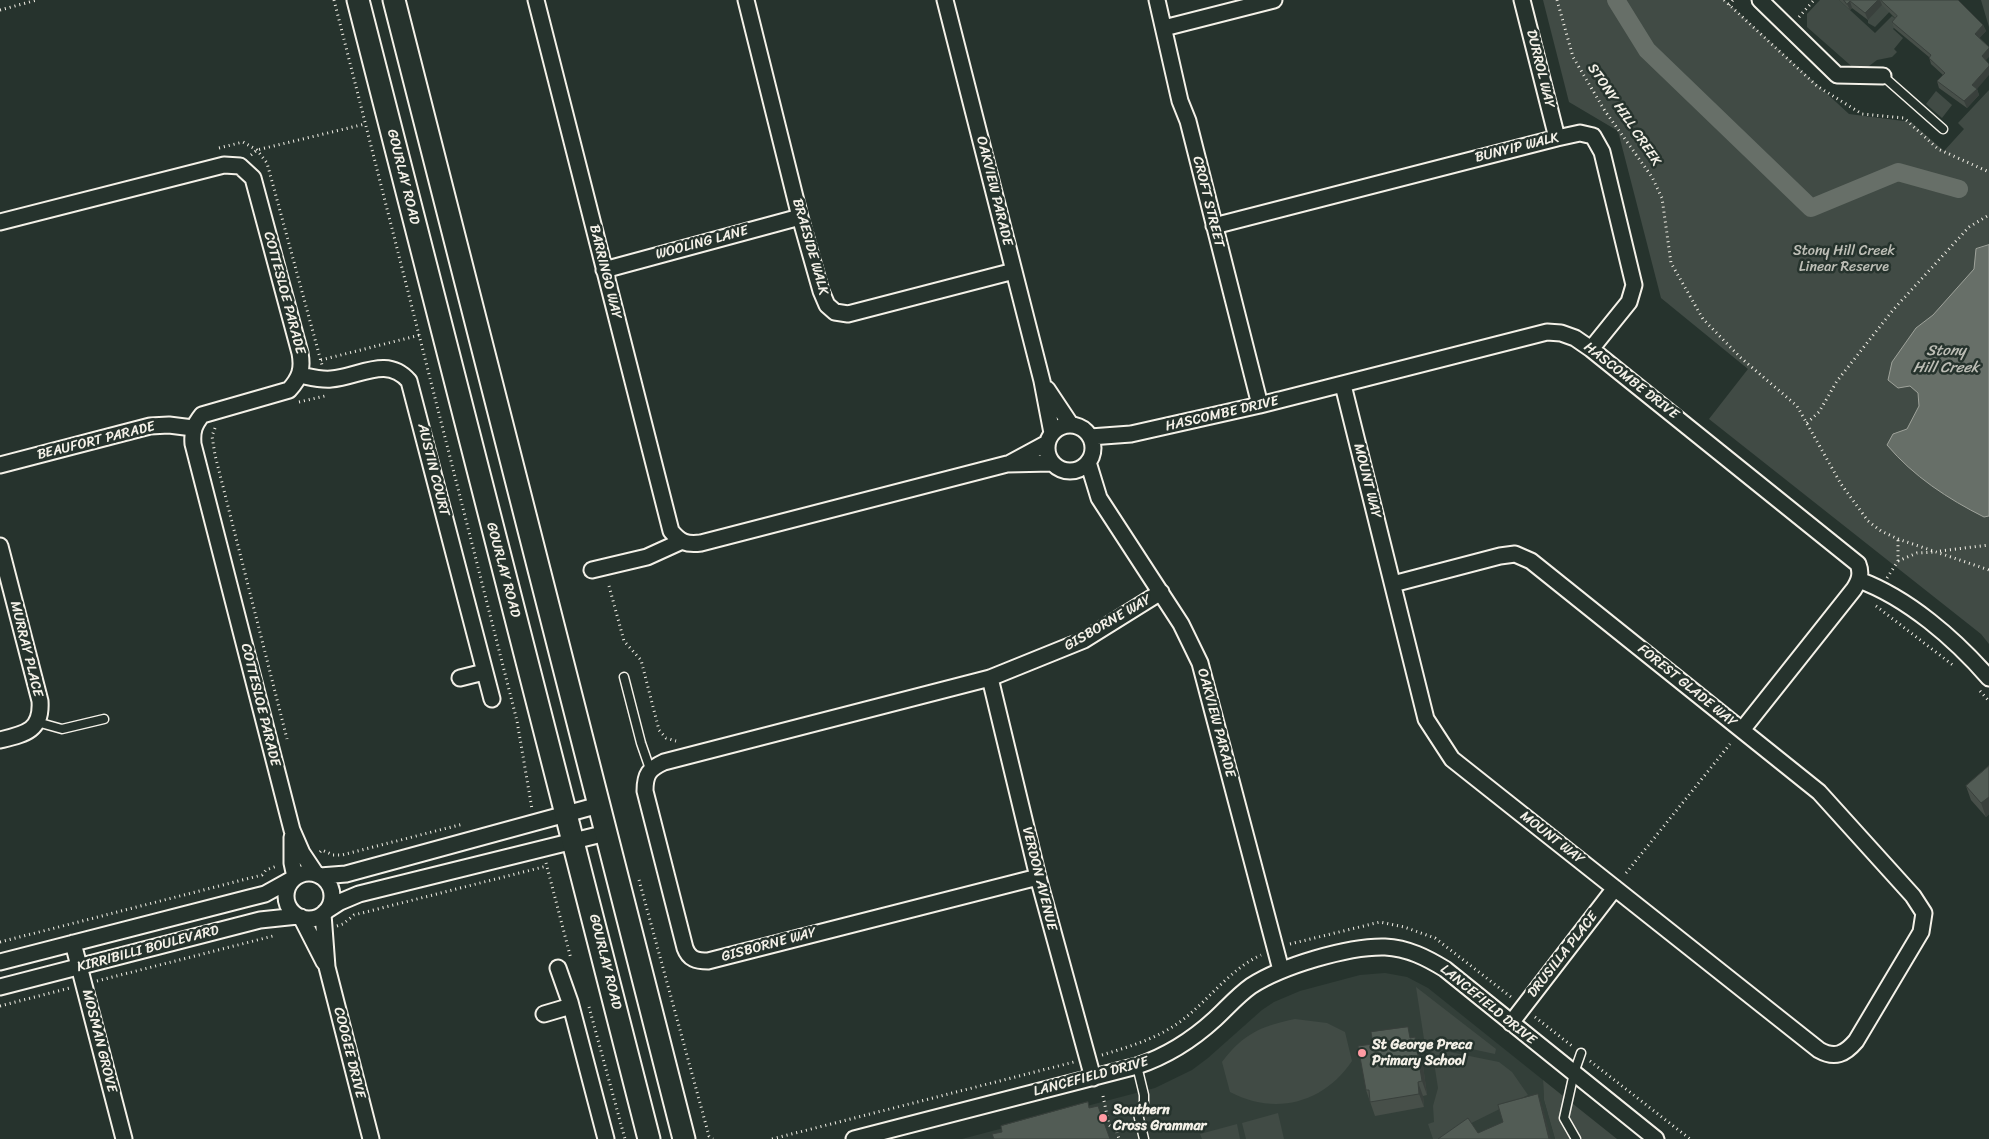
<!DOCTYPE html>
<html>
<head>
<meta charset="utf-8">
<style>
	body { margin:0 }
	canvas { display:block; background:#26332d }
</style>
</head>
<body>
<canvas width="1989" height="1139"></canvas>
<script>
const ctx = document.querySelector('canvas').getContext('2d');
ctx.lineJoin = 'round';
function paint(path, color) { ctx.fillStyle = color; ctx.fill(path, 'evenodd'); }
function strokePath(path, color, width, dash) { ctx.strokeStyle = color; ctx.lineWidth = width; ctx.lineCap = dash ? 'butt' : 'round'; ctx.setLineDash(dash || []); ctx.stroke(path); }
function write(font, color, halo, rows, align = 'center') {
  ctx.font = font + ' Sriracha,sans-serif'; ctx.lineWidth = 5; ctx.setLineDash([]); ctx.textBaseline = 'middle'; ctx.strokeStyle = halo; ctx.fillStyle = color; for (const [text, x, y, turn = 0] of rows) {
    ctx.save(); ctx.translate(x, y); ctx.rotate((+turn || 0) * Math.PI / 180); ctx.textAlign = isNaN(turn) ? turn : align; if (halo) ctx.strokeText(text, 0, 0); ctx.fillText(text, 0, 0); ctx.restore();
  }
}
const built = new Path2D(`
	M1385,973L1407,977L1428,988L1543,1080L1544,1100L1555,1139H962L1155,1088L1192,1070L1208,1058L1262,1010L1274,1002L1300,991L1360,975Z`);
const green = new Path2D(`
	M1543,0H1725L1849,114L1911,122L1944,151L1964,129L1958,123L1989,90V644L1981,634L1709,419L1748,369L1661,298L1618,131L1569,102Z
	M1820,0H1839L1875,33L1892,16L1899,22L1893,29L1903,38L1894,49L1897,52L1892,57L1877,60L1861,72L1857,71L1807,27V14Z
	M1882,0L1895,6L1875,27L1868,23V20Z
	M1981,0H1989V27Z
	M1936,91L1952,105L1942,118L1926,104Z
	M1416,987L1496,1049L1495,1054L1424,1039Z
	M1295,1019L1327,1023L1345,1032L1352,1061C1324,1103 1275,1116 1230,1092L1222,1062C1243,1034 1261,1026 1295,1019Z
	M1425,1047L1499,1062L1512,1072L1528,1095L1439,1139H1433L1428,1124L1434,1122L1433,1106L1438,1088L1433,1056Z
	M1543,1080L1617,1139H1555L1544,1100Z
	M1278,1113L1284,1139H1246L1242,1123Z
	M1237,1124L1240,1139H1202L1200,1134Z`);
const water = new Path2D(`
	M1989,245V516L1984,517C1948,499 1913,476 1887,445L1893,434L1907,429L1919,406L1918,393L1910,386L1898,388L1888,380L1892,362L1916,328L1933,315L1974,269L1976,249Z`);
const canal = new Path2D(`
	M1616,0L1647,50L1811,208L1898,172L1959,189`);
const path = new Path2D(`
	M334,0L517,721L532,809
	M1557,0L1573,57L1605,111L1652,177L1662,198L1671,263L1703,319L1741,358L1797,406L1841,484L1868,521L1881,531L1898,539L1989,570
	M1724,0L1817,86L1862,114L1904,118L1938,149L1989,172
	M1729,5L1733,0
	M0,10L37,0
	M1799,17L1814,0
	M219,148L243,142L257,150L267,163L322,365
	M251,155L257,150L365,124
	M321,360L420,335
	M299,402L325,396
	M1807,423L1819,412L1837,381L1893,310L1969,227L1989,215
	M215,428L212,436L215,455L287,739
	M1940,551L1989,545
	M1898,561L1917,553L1934,552
	M1887,578L1898,561V539
	M609,586L624,641L641,660L659,730L666,738L676,741
	M1876,606L1954,666
	M1980,691L1989,701
	M320,852L322,850L333,855H342L463,824
	M546,863L571,959
	M1626,873L1730,744
	M639,880L709,1136L713,1139
	M337,926L343,924L354,915L547,866
	M0,942L262,875L266,870L277,866
	M1290,944L1380,922L1404,927L1435,938L1511,997
	M97,981L273,936
	M0,1006L70,988
	M589,1007L625,1139
	M1535,1017L1572,1046
	M1102,1055C1131,1046 1160,1038 1185,1018C1210,998 1232,968 1261,955
	M1590,1061L1690,1139
	M1103,1096L1109,1125L1117,1132L1119,1139
	M772,1139L1074,1062`);
const lane = new Path2D(`
	M1883,76L1943,129
	M624,677L641,743L650,769
	M37,722L62,729L104,719
	M1137,1066L1144,1095V1102L1138,1114L1144,1139
	M1576,1139L1564,1118L1574,1073L1581,1053`);
const street = new Path2D(`
	M536,0L671,531C680,542 686,545 701,543L1007,464L1052,463
	M746,0L800,217L821,291L827,305L835,312L848,314L1014,271
	M945,0L1042,381L1052,433
	M1157,0L1180,101L1188,121L1260,405
	M1522,0L1557,138
	M1760,0L1837,75L1883,76
	M1164,28L1274,0
	M0,222L224,165L240,166L253,178L300,353C303,369 300,378 289,390L202,415C194,425 192,431 193,444L292,830L302,853L316,874
	M1214,226L1557,138L1580,133L1593,136L1602,152L1634,285L1629,302L1591,349
	M604,270L800,217
	M300,375C310,377 321,380 331,379C359,377 387,355 409,381L492,699
	M1343,385L1426,719L1452,759L1819,1050C1835,1059 1845,1054 1856,1041L1921,932L1924,913L1913,896L1819,792L1531,561L1515,554L1500,556L1393,584
	M1047,389L1071,425
	M1047 448a23 23 0 1 1 46 0a23 23 0 1 1-46 0Z
	M1090,437L1131,434L1260,405L1547,332L1561,333L1575,338L1591,349L1858,564C1862,574 1859,581 1854,589L1742,730
	M1088,462L1099,498L1181,624L1200,663L1281,970
	M1010,463L1047,443
	M0,465L150,426L169,425L193,428
	M0,546L40,701C42,731 25,734 0,740
	M592,570L647,557L680,542
	M1859,580C1908,598 1955,639 1989,678
	M460,678L484,672
	M990,678L1038,877L1093,1078
	M292,837V863L295,877
	M286 896a23 23 0 1 1 46 0a23 23 0 1 1-46 0Z
	M320,876L346,874L599,805
	M1038,877L708,961C696,961 689,959 685,948L645,791C645,774 649,769 664,762L990,678L1084,640L1161,592
	M326,911L340,902L359,894L606,833
	M323,914L327,967L371,1139
	M301,917L324,962
	M73,943L124,1139
	M0,962L249,898L265,894L292,879
	M558,968L570,1002L606,1139
	M0,987L260,920L298,916
	M544,1014L571,1006
	M1511,1023L1615,888
	M854,1139L1137,1066C1167,1056 1191,1041 1215,1019C1227,1008 1237,996 1251,986C1282,966 1348,946 1385,947C1408,948 1427,958 1445,969L1656,1139`);
const secondary = new Path2D(`
	M358,0L649,1139
	M394,0L684,1139`);
const wall = new Path2D(`
	M1839,0H1958L1983,25L1986,31L1979,38L1986,60L1977,89L1979,95L1967,108L1939,88L1937,81L1943,75L1931,64L1929,57L1894,28L1892,22L1895,18L1882,5L1868,20L1852,8L1850,10Z
	M1989,766V814L1986,817L1971,800L1966,786Z
	M1412,1038L1421,1051L1427,1095L1423,1096L1424,1107L1375,1116L1366,1090Z`);
const shadedWall = new Path2D(`
	M1878,0H1880L1882,5L1868,20L1865,13Z
	M1850,1L1852,8L1850,10L1847,4Z
	M1983,25L1986,31L1977,41L1975,34Z
	M1989,48V57L1984,62L1982,56Z
	M1989,66V75L1977,89L1979,95L1967,108L1964,101L1972,85Z
	M1989,796V814L1986,817L1981,803Z
	M1415,1037L1421,1051L1427,1095L1422,1081Z
	M1418,1082L1423,1096L1424,1107L1419,1094Z
	M1538,1094L1543,1108L1551,1139H1549Z`);
const building = new Path2D(`
	M1844,0H1878L1865,13L1850,1L1847,4Z
	M1881,0H1958L1983,25L1975,34L1989,47V48L1982,56L1989,64V66L1972,85L1977,89L1964,101L1937,81L1945,73L1929,58L1931,55L1892,22L1897,16Z
	M1989,766V797L1981,803L1966,786Z
	M1408,1027L1410,1038L1415,1037L1422,1081L1418,1082L1419,1094L1370,1102L1369,1090H1366L1358,1046L1373,1044L1371,1032Z
	M1538,1094L1549,1139H1438L1468,1118L1478,1133L1503,1122L1498,1105Z
	M1088,1102L1089,1108L1098,1106L1110,1139H994L992,1134L1002,1132L1001,1126Z`);
const markers = [
	[1362,1053,5,"#ff9aa2"],
	[1103,1118,5,"#ff9aa2"]
];
const streetNames = [
	["DURROL WAY",1540,69,76],
	["STONY HILL CREEK",1624,115,56],
	["BUNYIP WALK",1517,148,-14],
	["GOURLAY ROAD",403,177,76],
	["OAKVIEW PARADE",994,191,76],
	["CROFT STREET",1208,202,76],
	["WOOLING LANE",702,243,-15],
	["BRAESIDE WALK",810,247,74],
	["BARRINGO WAY",605,272,76],
	["COTTESLOE PARADE",284,293,75],
	["HASCOMBE DRIVE",1631,381,38],
	["HASCOMBE DRIVE",1222,414,-13],
	["BEAUFORT PARADE",96,441,-14],
	["AUSTIN COURT",433,470,76],
	["MOUNT WAY",1367,481,76],
	["GOURLAY ROAD",503,570,75],
	["GISBORNE WAY",1108,623,-30],
	["MURRAY PLACE",26,649,76],
	["FOREST GLADE WAY",1687,686,39],
	["COTTESLOE PARADE",260,705,76],
	["OAKVIEW PARADE",1216,723,75],
	["MOUNT WAY",1552,838,38],
	["VERDON AVENUE",1039,879,76],
	["GISBORNE WAY",769,945,-15],
	["KIRRIBILLI BOULEVARD",148,949,-15],
	["DRUSILLA PLACE",1563,955,-52],
	["GOURLAY ROAD",605,962,76],
	["LANCEFIELD DRIVE",1488,1005,39],
	["MOSMAN GROVE",99,1041,76],
	["COOGEE DRIVE",349,1053,76],
	["LANCEFIELD DRIVE",1091,1077,-15]
];
const parkNames = [
	["Stony Hill Creek",1844,251],
	["Linear Reserve",1844,267]
];
const poiNames = [
	["St George Preca",1372,1045],
	["Primary School",1372,1061],
	["Southern",1113,1110],
	["Cross Grammar",1113,1126]
];
const waterNames = [
	["Stony",1946,351],
	["Hill Creek",1946,368]
];
paint(built, '#333f39');
paint(green, '#414b45');
paint(water, '#676f68');
strokePath(water, '#9fa39b', 1);
strokePath(canal, '#676f68', 18);
strokePath(lane, '#f4f1e8', 11);
strokePath(street, '#f4f1e8', 19);
strokePath(secondary, '#f4f1e8', 25);
strokePath(path, '#f4f1e8', 3, [1, 4]);
strokePath(lane, '#26332d', 8);
strokePath(street, '#26332d', 15);
strokePath(secondary, '#26332d', 21);
paint(wall, '#474f49');
paint(shadedWall, '#39403c');
paint(building, '#525c55');
strokePath(building, '#39403c', 1);
for (const [x, y, r, color] of markers) { const dot = new Path2D(); dot.arc(x, y, r, 0, 2 * Math.PI); ctx.fillStyle = color; ctx.fill(dot); strokePath(dot, '#26332d', 2); }
write('14px', '#f4f1e8', '#26332d', streetNames);
write('14px', '#bebfb7', '#26332d', parkNames);
write('bold 14px', '#f4f1e8', '#26332d', poiNames, 'left');
write('italic 15px', '#bcbdb5', '#26332d', waterNames);
</script>
</body>
</html>
